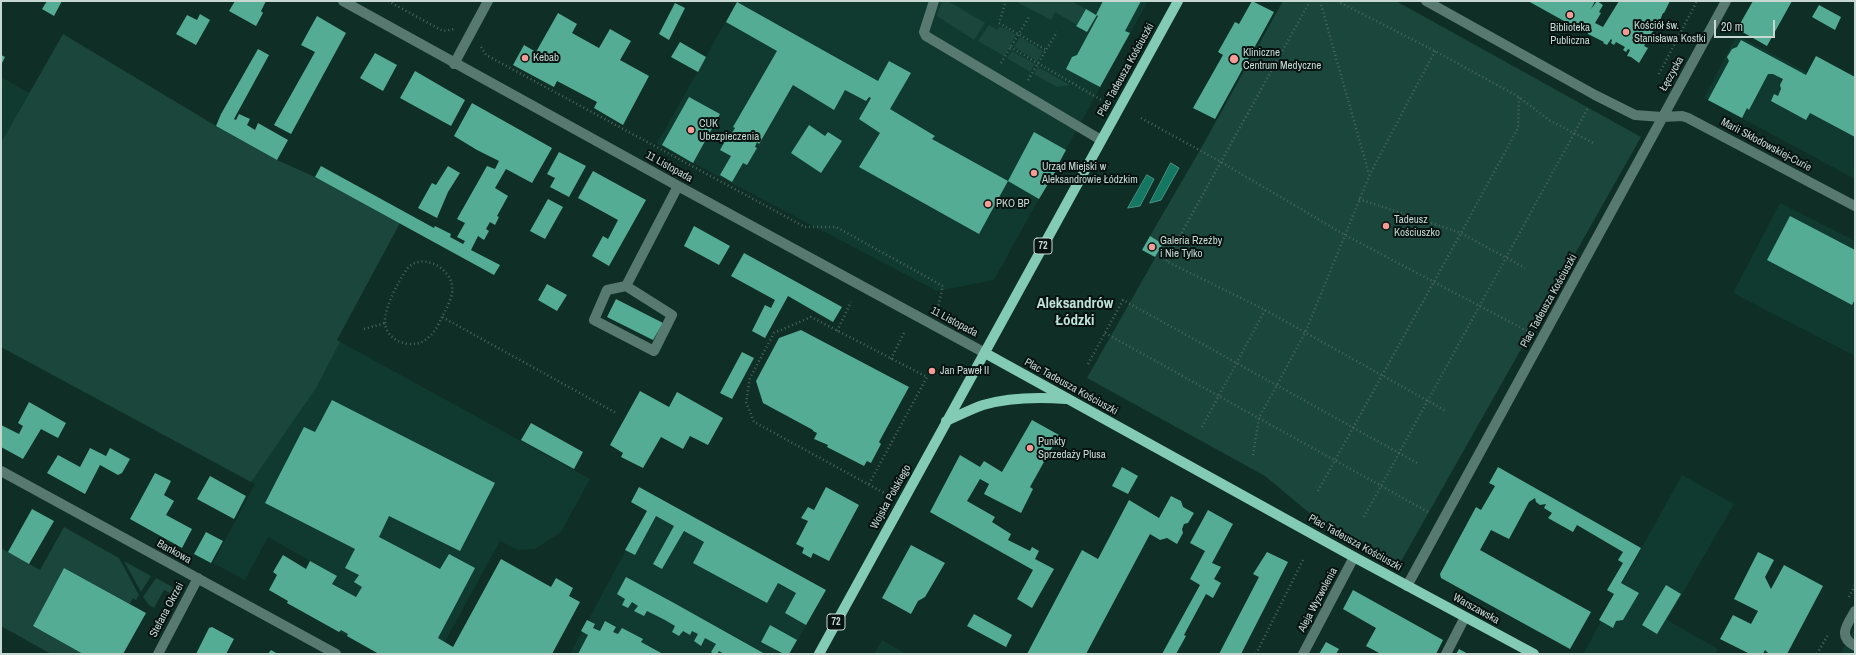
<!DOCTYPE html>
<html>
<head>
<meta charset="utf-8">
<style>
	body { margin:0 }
	#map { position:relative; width:1856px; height:655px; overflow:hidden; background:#0f2e26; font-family:"Archivo Narrow",sans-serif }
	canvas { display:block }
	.frame { position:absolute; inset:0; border:2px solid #c7d8d2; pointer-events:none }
	.scale { position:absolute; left:1714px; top:20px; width:61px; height:18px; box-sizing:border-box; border:2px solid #c7d8d2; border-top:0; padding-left:5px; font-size:12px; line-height:14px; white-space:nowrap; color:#c7d8d2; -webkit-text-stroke:3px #071310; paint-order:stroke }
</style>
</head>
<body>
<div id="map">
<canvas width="1856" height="655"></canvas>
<div class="frame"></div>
<div class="scale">20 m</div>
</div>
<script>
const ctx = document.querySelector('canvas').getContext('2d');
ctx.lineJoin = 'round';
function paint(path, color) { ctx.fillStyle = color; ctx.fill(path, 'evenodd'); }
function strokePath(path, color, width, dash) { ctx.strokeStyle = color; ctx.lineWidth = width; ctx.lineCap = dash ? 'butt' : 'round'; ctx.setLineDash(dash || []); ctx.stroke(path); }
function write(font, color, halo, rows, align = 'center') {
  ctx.font = font + ' "Archivo Narrow",sans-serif'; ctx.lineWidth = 4; ctx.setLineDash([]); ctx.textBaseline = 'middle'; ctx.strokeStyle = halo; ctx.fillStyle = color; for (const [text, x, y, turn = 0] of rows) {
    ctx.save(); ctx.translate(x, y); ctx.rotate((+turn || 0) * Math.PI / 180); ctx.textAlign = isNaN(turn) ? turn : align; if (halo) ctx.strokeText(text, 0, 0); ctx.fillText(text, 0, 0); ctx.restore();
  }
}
const built = new Path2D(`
	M737,1H1148L994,280L937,291L657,144Z
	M1737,35L1855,98V179L1704,98Z
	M1,77L29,93L337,340L590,479L561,532L535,549L518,550L500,541L438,654H379L287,603L310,561L268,537L245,580L213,563L255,484L1,347Z
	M1780,203L1855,241V356L1733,293Z
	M1682,475L1734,504L1667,620L1718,649L1715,654H1583Z
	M647,511L817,605L790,654H570Z
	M1855,627V654H1840L1847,641Z
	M882,640L906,654H874Z`);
const green = new Path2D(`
	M942,1H948L985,23L974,40L937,16Z
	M1015,1H1071L1086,9L1077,25L1055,12L1051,20Z
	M1283,1H1396L1641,137L1399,565L1331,531L1265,476L1087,378L1163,244L1150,236L1200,150Z
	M989,25L997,30L999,27L1005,28L1016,35L1004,56L978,41Z
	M63,34L216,126L277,160L315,177L400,223L337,340L340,342L316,388L251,482L1,347V143Z
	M1020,37L1043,51L1037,61L1014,47Z
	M1012,51L1035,64L1030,72L1007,58Z
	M1038,67L1070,85L1057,87L1034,74Z
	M64,527L119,558L139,595L136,600L133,598L130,604L64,568L33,626L83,654H51L1,626V548L40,570Z
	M124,561L151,576L141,592Z
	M156,578L180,591L177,597L164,590L154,608L149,605L143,597Z`);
const water = new Path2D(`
	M1171,163L1179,168L1161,200L1150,203Z
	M1147,175L1154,179L1140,206L1128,208Z`);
const building = new Path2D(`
	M47,1H62L54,16L42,9Z
	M235,1H266L261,11L263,13L256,26L229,11Z
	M1103,1H1141L1125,31L1130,33L1100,87L1066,69L1072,57L1077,55L1098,16L1097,15L1087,32L1076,26L1077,25L1086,9L1096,15Z
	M1252,1L1274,12L1215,119L1193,108L1223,55L1218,52L1235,22L1239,24Z
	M1528,1H1595L1591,9L1597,1L1603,5L1599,12L1601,13L1595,23L1603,27L1619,1H1670L1664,13H1663L1658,25L1656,24L1652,31L1654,32L1652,36L1650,35L1644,46L1648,48L1639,63L1631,57L1627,56L1630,50L1628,49L1626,52L1623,50L1625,47L1616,42L1614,45L1611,43L1612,40L1611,39L1607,45L1603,43L1604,42L1588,34V33L1583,30L1582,31Z
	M1753,1H1792L1767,46L1737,29Z
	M737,2L878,81L889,61L911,73L890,109L935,136L932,139L1008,181L979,234L859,167L880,133L859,119L871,98L869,97L866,101L845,90L834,110L793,85L759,144L757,142L755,147L757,148L747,165L743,163L732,182L720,175L731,156L720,150L730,132L732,133L735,128L733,127L777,51L726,22Z
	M675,3L685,8L669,40L659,34Z
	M1819,5L1841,17L1835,30L1812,17Z
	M558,13L577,24L572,33L599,48L610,29L631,41L620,60L649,76L623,125L594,108L597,102L557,81L554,87L513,65L524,45L536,52Z
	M200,14L210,20L196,45L176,34L187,15L197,20Z
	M317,16L346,33L291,134L274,125L315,52L301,45Z
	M1741,40L1806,75L1816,56L1855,77V137L1810,113L1806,120L1771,101L1774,94L1778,96L1781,89L1780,85L1783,79L1773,74H1768L1749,110L1747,108L1742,118L1708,100L1729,61L1727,57L1732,49L1737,47Z
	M680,42L706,57L698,72L671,57Z
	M258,49L269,55L234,119L236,120L239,114L250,119L247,125L255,130L258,123L288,140L277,160L216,126L221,114Z
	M375,53L397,65L383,91L360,78Z
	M1,55L5,57L1,65Z
	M415,71L465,100L451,126L400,98Z
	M689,97L720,114L693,163L662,145Z
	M472,103L552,148L532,183L506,169L495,188L508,196L497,216L499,217L495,225L490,222L486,229L489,231L484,240L478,236L471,250L500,265L494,275L315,177L321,166L434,228L435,226L451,234L450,237L463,244L465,241L457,237L465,223L457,219L487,166L495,169L499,161L477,150L454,136Z
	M809,125L825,136L828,132L842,141L821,173L791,153Z
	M1034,132L1066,150L1059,163L1060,164L1039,199L1008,181Z
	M559,152L586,166L569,197L550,187L555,178L547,174Z
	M448,166L460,173L448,192L437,218L418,208L432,183L436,185Z
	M593,171L646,200L609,266L592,256L603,236L608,239L618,220L578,198Z
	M548,199L563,207L545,239L530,231Z
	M1790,216L1855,250V299L1852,305L1767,260Z
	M694,226L730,246L719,265L684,246Z
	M1150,236L1163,244L1155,257L1142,250Z
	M744,253L842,307L833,322L788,296L765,338L752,331L765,305L771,308L775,300L731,276Z
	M547,284L567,295L557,311L538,300Z
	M616,299L663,323L653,340L607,317Z
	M801,330L909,387L879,442L881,444L871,463L867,461L864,466L827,447L828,445L814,439L817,433L813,431V430L763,403L756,381L779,338Z
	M742,352L754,358L732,399L720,393Z
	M640,391L669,407L677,392L723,418L708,445L690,436L683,449L661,437L643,468L621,457L623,453L610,445Z
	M332,400L495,483L460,551L389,516L379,537L440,569L449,554L475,568L438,638L453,647L501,559L551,587L556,578L573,588L569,596L580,602L552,654H379L347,636L348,634L341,630L339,632L287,603L288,601L269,590L277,575L273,572L283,555L306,569L310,561L337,576L332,584L356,597L362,587L354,582L359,575L345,568L355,549L265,503L304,427L315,432Z
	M29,402L66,423L58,438L41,429L23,459L1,447V425L19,434L23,426L18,423Z
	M1032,420L1059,435L1030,487L1033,489L1021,513L984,494L989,484L980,479L967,501L995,517L992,522L1011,534L1008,540L1030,551L1032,547L1039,551L1035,559L1054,569L1032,608L1017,599L1033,570L930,512L960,455L980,467L984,461L1002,472Z
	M531,423L583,452L574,469L521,440Z
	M90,448L106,456L110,448L130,459L122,473L118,475L100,465L85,494L47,473L58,455L80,467Z
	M1122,467L1138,476L1128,494L1112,486Z
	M1498,467L1641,548L1621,583L1639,593L1623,620L1616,621L1613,628L1599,620L1614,594L1607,590L1623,563L1618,560L1623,552L1577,525L1573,532L1548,518L1552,513L1544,508L1546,504L1540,505L1536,502L1535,498L1529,502L1509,539L1491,530L1480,550L1591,612L1570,649L1441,578L1440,574L1476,507L1481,510L1495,486L1489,483Z
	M155,473L171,481L164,495L174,501L166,515L192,529L182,548L130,519Z
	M210,476L246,496L234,519L197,499Z
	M639,487L826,590L806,625L785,613L796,593L778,583L767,603L693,563L704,542L684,531L662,569L653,564L674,526L656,516L635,555L625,550L647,511L631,502Z
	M826,487L859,505L829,561L813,553L811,558L802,553L804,548L796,544L808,521L801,518L808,507L814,510Z
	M1171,496L1181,501L1183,507L1194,513L1188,523L1184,524L1182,529L1183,533L1177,544L1167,538L1160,540L1150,534L1086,654H1027L1082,550L1098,559L1129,500L1159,518Z
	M32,509L54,521L29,564L8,552Z
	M1208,510L1233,524L1212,563L1221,567L1214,579L1221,583L1213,598L1206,594L1184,635L1186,636L1176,654H1162L1200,585L1190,579L1205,551L1190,543Z
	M206,532L223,541L211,563L194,554Z
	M911,545L945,563L925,597L918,601L911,614L882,598Z
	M1267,552L1288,562L1241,654H1219L1259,577L1253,574Z
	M1758,552L1774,560L1765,577L1771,589L1784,565L1823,586L1787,654H1769L1765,650L1763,654H1750L1720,639L1733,615L1751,624L1758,611L1734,599Z
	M64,568L146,613L123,654H83L33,626Z
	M626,577L674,603L765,654H724L719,651L717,654H714L711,652L716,644L705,638L701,646L694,641L698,634L692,631L690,635L683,631L679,636L672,632L675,626L665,620L647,611L644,616L634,611L638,606L632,602L628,608L622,605L625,599L617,594Z
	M1666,585L1681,594L1657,634L1642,625Z
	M1353,590L1443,640L1436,654H1381L1366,646L1376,628L1343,609Z
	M974,614L1012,635L1006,647L967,626Z
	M587,620L595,624L593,628L600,631L605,621L616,627L613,632L618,634L622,628L643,639L641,642L663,654H578L588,635L581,631Z
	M770,625L797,640L789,654H784L761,642Z
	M212,627L234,639L226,654H196L209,628Z
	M1326,642L1339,649L1336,654H1319Z
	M1459,649L1468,654H1456Z
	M271,650L278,654H268Z`);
const path = new Path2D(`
	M388,1L443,31L455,29
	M1310,1L1166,261L1265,310L1446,411
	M1320,1L1369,174
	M1337,1L1435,51L1519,97L1549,120L1593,143
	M1005,4L999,23L1046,50
	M481,47L486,55L805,227H836L943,286L937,311
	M1010,47L1103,101
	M1001,63L1029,17
	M1659,74L1697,1
	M1028,80L1057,32
	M1141,118L1221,162L1345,235L1529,332
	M1359,199L1461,233L1525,268
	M442,317C439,323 435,332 429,337C415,351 386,343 385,322C384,308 399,280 407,269C421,252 449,267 452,285C454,296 447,307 442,317L616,413
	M364,329L385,323
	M837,331L851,302
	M1105,333L1430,513
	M891,359L905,331
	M1088,364L1123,300L1417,463
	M1202,427L1265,310
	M1253,455L1259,418L1305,333L1370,174L1435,51
	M869,484L927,377L811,317L774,333L750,378L746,402L754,422L886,494
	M1318,491L1461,233L1518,128L1519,97
	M1364,517L1588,108
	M1849,597L1855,585
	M1256,654L1304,558
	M1817,654L1829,633`);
const minor = new Path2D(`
	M343,1L678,186L985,353
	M934,1L924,32L926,36L1101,140
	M1426,1L1595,95L1635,115L1662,117L1682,116L1688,118L1855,206
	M454,64L488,1
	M626,286L607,290L594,320L654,351L672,315L626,286L678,186
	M1,471L336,654
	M1407,586L1726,1
	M1855,611C1847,625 1837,636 1855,646
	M158,654L198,578
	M1303,654L1354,557
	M1446,654L1465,617`);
const major = new Path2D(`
	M985,353L1354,557L1534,654
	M946,421C958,416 971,409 983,405C1010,397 1039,397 1066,399
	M819,654L1178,1`);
const markers = [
	[1570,15,4,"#f59c96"],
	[1626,32,4,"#f59c96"],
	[525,58,4,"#f59c96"],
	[1234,59,5,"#f59c96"],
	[691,130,4,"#f59c96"],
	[1034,173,4,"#f59c96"],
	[988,204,4,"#f59c96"],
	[1386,226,4,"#f59c96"],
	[1152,247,4,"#f59c96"],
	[932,371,4,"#f59c96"],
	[1030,448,4,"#f59c96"]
];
const shields = [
	[1043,246,18],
	[836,622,18]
];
const shieldNames = [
	["72",1043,246],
	["72",836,622]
];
const poiNames = [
	["Kościół św.",1634,26],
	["Stanisława Kostki",1634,39],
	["Biblioteka",1570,28,"center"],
	["Publiczna",1570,41,"center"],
	["Kliniczne",1243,53],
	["Centrum Medyczne",1243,66],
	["Kebab",533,58],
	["CUK",699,124],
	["Ubezpieczenia",699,137],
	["Urząd Miejski w",1042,167],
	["Aleksandrowie Łódzkim",1042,180],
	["PKO BP",996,204],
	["Tadeusz",1394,220],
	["Kościuszko",1394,233],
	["Galeria Rzeźby",1160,241],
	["i Nie Tylko",1160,254],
	["Jan Paweł II",940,371],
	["Punkty",1038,442],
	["Sprzedaży Plusa",1038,455]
];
const streetNames = [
	["Plac Tadeusza Kościuszki",1126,70,-61],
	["Łęczycka",1672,74,-61],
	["Marii Skłodowskiej-Curie",1766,145,28],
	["11 Listopada",669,167,29],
	["Plac Tadeusza Kościuszki",1549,301,-61],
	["11 Listopada",954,322,28],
	["Plac Tadeusza Kościuszki",1071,387,29],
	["Wojska Polskiego",891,497,-61],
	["Plac Tadeusza Kościuszki",1355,543,29],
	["Bankowa",174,552,29],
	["Aleja Wyzwolenia",1318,600,-62],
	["Warszawska",1476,609,29],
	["Stefana Okrzei",167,610,-62]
];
const districtNames = [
	["Aleksandrów",1075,304],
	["Łódzki",1075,321]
];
paint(built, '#103a2f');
paint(green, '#1a463b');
paint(water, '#147762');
strokePath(water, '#4a9484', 1);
paint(building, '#55ac95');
strokePath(path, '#4c675f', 2.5, [1, 3]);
strokePath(minor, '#58796f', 10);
strokePath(major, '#84cbb6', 10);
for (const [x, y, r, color] of markers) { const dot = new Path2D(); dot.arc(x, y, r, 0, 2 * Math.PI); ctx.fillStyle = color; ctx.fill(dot); strokePath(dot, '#071310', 1.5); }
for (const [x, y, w] of shields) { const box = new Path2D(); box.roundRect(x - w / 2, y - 8, w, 16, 3); ctx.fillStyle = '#071310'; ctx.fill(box); strokePath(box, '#c7d8d2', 1); }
write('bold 10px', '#c7d8d2', null, shieldNames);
write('11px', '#c7d8d2', '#071310', poiNames, 'left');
write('11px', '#c7d8d2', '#071310', streetNames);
write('bold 15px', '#c0e3d8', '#071310', districtNames);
</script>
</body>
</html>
